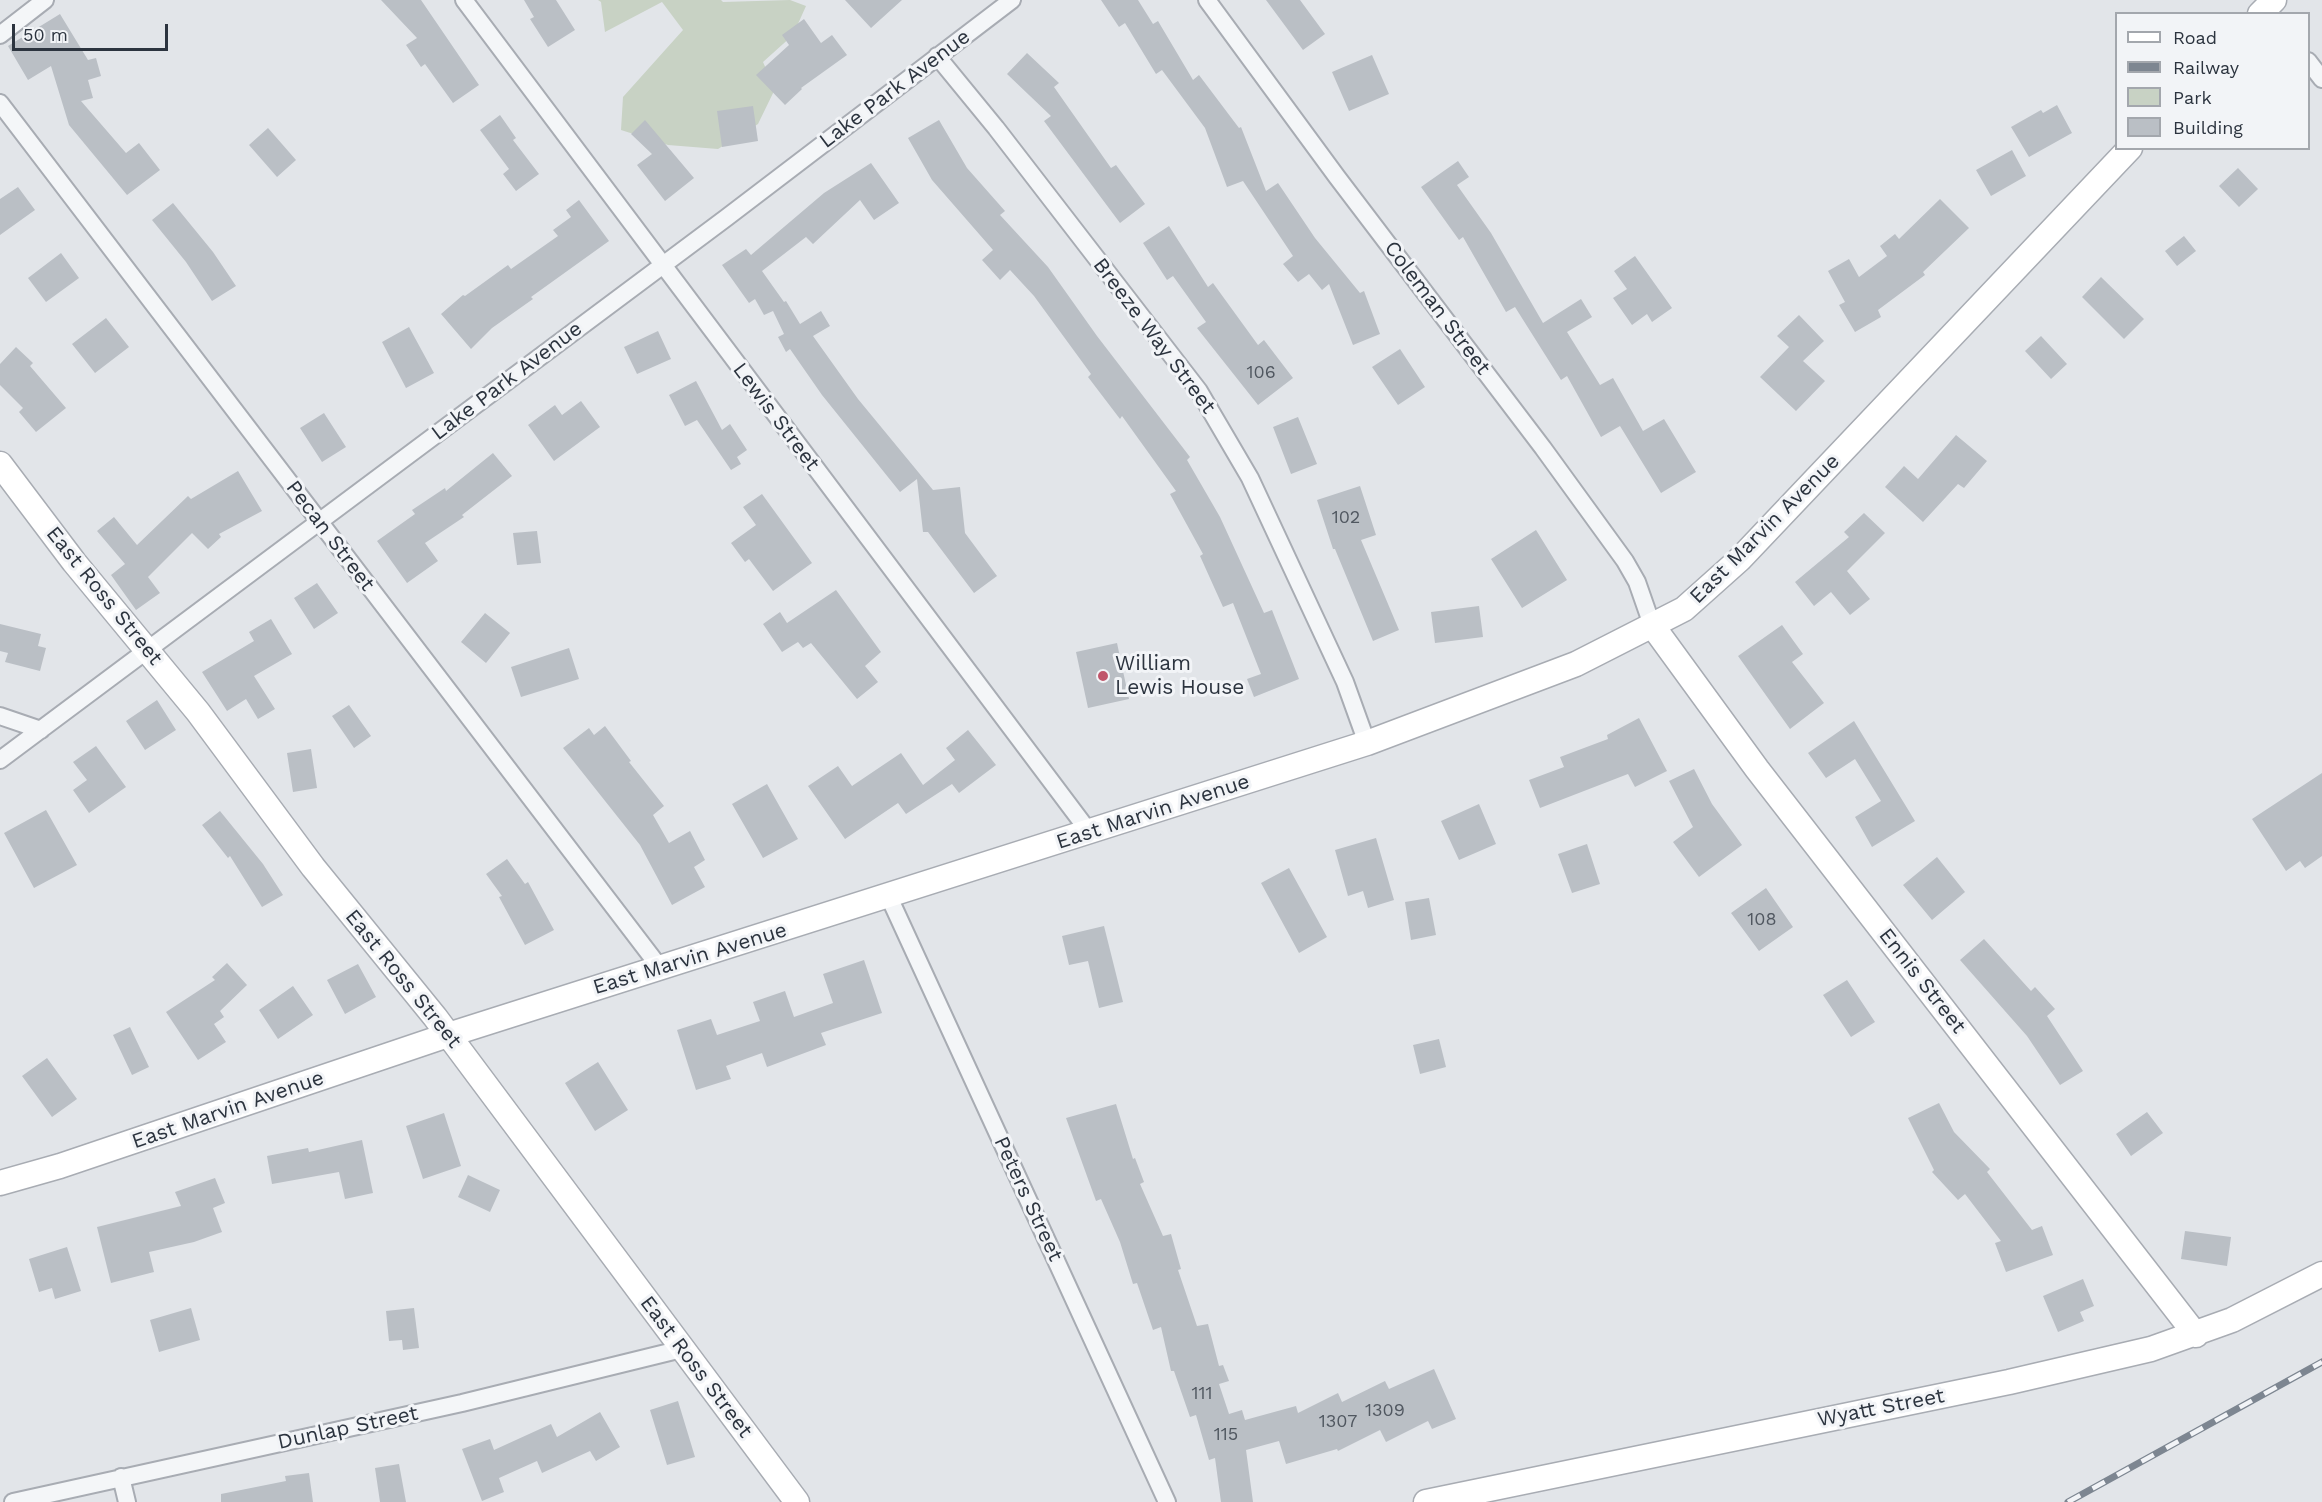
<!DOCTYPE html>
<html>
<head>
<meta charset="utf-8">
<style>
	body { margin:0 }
	#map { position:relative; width:2322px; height:1502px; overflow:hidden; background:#e2e5e9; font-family:"Work Sans",sans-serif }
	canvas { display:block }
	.legend { position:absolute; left:2115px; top:12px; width:195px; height:138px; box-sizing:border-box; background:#f2f4f7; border:2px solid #a3a7ad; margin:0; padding:8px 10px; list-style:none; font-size:18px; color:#2c343f }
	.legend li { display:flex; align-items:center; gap:12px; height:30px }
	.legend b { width:30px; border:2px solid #a3a7ad }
	.scale { position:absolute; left:12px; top:24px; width:156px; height:27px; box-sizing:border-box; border:3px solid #2c343f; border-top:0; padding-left:8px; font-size:18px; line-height:21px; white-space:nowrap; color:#2c343f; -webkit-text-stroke:4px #f2f4f7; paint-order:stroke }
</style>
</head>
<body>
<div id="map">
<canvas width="2322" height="1502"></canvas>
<ul class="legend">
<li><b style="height:8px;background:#fff"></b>Road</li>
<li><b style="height:8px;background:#7d8691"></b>Railway</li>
<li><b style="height:16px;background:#c8d2c4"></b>Park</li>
<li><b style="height:16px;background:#babfc5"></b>Building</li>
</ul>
<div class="scale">50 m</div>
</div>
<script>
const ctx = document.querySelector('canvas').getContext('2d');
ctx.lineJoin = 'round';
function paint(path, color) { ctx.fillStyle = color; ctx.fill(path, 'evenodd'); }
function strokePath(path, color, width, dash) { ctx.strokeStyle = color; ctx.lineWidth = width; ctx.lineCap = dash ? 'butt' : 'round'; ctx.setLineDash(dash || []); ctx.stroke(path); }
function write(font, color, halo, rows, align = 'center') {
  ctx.font = font + ' "Work Sans",sans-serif'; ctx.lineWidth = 6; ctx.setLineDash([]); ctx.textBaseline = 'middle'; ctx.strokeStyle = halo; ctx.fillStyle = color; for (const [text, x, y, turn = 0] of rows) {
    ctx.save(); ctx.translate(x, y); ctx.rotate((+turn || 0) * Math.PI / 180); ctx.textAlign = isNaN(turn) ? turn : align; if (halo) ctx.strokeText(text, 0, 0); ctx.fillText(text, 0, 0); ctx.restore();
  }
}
const green = new Path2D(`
	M598,0H721L723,2L790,0L806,6L793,35L763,62L775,89L758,124L718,149L668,145L621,130L623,97L683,30L662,2L605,32L601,2Z`);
const building = new Path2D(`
	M381,0H421L479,85L453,103L425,64L421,67L406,45L417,38Z
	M524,0H556L575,30L548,47L530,19L534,17Z
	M845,0H902L871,28Z
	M1101,0H1138L1153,24L1158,21L1193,80L1199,75L1239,128L1241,127L1266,191L1278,183L1315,238L1360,293L1364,291L1380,334L1353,345L1329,284L1322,290L1309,274L1298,282L1283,264L1293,256L1243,181L1227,187L1205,128L1162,70L1156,74L1125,23L1119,27Z
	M1266,0H1300L1325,34L1303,50Z
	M60,14L88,60L96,58L101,76L88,80L93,98L81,101L126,153L139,143L160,170L127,195L69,125L51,66L28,80L8,46Z
	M804,19L821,43L832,35L847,55L801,88L802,89L785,105L756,75L789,45L782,35Z
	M1027,53L1059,83L1054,87L1111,168L1116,165L1145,204L1120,223L1044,121L1051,116L1007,74Z
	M1372,55L1389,94L1349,111L1332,72Z
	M2057,105L2072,133L2029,157L2011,127L2041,110L2043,113Z
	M753,106L758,141L722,147L717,111Z
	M500,115L516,138L513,140L539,174L516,191L503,174L509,169L480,130Z
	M645,120L694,178L665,201L637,165L652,154L631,134Z
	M939,120L967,168L1005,211L1000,215L1048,267L1097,336L1190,457L1187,460L1220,517L1264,613L1272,610L1299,679L1254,697L1247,679L1261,674L1233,603L1223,607L1200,556L1203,554L1170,494L1176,491L1122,416L1120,419L1088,377L1091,374L1034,296L1010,270L1000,280L982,260L993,250L932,180L908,138Z
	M268,128L296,160L277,177L249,145Z
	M2012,150L2026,176L1991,196L1976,170Z
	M1458,161L1469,177L1457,185L1491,233L1543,323L1581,299L1592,317L1567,332L1600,385L1613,378L1643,431L1664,419L1696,472L1661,493L1620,426L1601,437L1567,376L1561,380L1515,307L1506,312L1463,237L1459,240L1421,187Z
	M871,163L899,203L874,220L860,200L813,244L806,237L762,271L784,302L786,301L800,324L821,311L830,326L813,336L858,399L933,490L960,487L965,533L997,576L974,593L928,532H923L917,479L900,492L822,395L790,349L786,352L778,337L784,334L773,311L764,315L755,299L749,303L722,265L746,249L751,255L824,193Z
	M2238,168L2258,189L2239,207L2219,186Z
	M18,187L35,210L0,235V199Z
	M1940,199L1969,228L1923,272L1925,275L1878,310L1881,317L1855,332L1839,305L1845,302L1828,271L1849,259L1859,277L1887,256L1880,246L1895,234L1899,239Z
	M579,200L609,241L531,297L533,299L492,328L471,349L441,314L463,295L465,296L508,265L511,269L558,236L553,230L571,217L566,210Z
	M173,203L213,252L236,286L212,301L186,262L152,220Z
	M1169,226L1208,287L1213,283L1258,345L1264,340L1293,378L1258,405L1197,328L1206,322L1173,276L1167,280L1143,243Z
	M2184,236L2196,251L2177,266L2165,251Z
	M61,253L79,278L46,302L28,278Z
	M1635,256L1672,308L1652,322L1647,314L1632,325L1613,298L1627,289L1614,271Z
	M2101,277L2144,319L2124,339L2082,297Z
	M1799,315L1824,341L1803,361L1825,381L1796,411L1760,377L1789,347L1777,336Z
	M106,318L129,347L95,373L72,344Z
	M409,327L434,373L406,388L382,342Z
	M658,331L671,359L637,374L624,347Z
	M2041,336L2067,364L2051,379L2025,351Z
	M16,347L33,363L30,366L66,408L36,432L19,412L23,408L0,385V364Z
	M1400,349L1425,387L1398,405L1372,367Z
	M696,381L722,430L730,424L747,450L737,457L741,464L731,470L697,420L685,426L669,395Z
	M581,401L600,427L554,461L528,425L555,405L562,415Z
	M324,413L346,447L322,462L300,428Z
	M1298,417L1317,464L1291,474L1273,427Z
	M1956,435L1987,461L1964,488L1958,484L1923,522L1885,487L1904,466L1918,479Z
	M493,453L512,476L462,515L464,517L425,543L438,561L407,583L377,541L415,514L412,510L445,488L446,491Z
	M238,471L262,511L219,534L221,537L208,549L192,533L148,577L160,593L136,610L111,575L125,564L97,531L114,517L137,545L188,496L191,499Z
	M1360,486L1376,535L1361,540L1399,630L1373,641L1335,549H1333L1317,500Z
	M762,494L812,563L773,591L749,559L745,562L731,543L756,525L743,507Z
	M1864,513L1885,533L1847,571L1870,599L1850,615L1831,592L1814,606L1795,582L1849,537L1844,532Z
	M1536,530L1567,580L1522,608L1491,559Z
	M537,531L541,563L517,565L513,533Z
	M317,583L338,613L314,629L294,598Z
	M836,590L881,652L865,666L878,682L857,699L811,643L803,648L798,642L782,652L763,624L780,612L787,623Z
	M1479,606L1483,637L1435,643L1431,612Z
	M485,613L510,633L486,663L461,642Z
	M271,619L292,654L254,676L275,709L258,719L246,699L227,711L202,672L254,641L249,632Z
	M0,624L41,634L38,646L46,648L40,671L5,662L8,653L0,651Z
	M1782,625L1803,654L1792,662L1824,703L1790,729L1738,656Z
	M1117,643L1129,699L1088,708L1076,652Z
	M569,648L579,679L521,697L511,667Z
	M157,700L176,730L145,750L126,721Z
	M349,705L371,736L354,748L332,716Z
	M1639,718L1667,771L1635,787L1628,774L1540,808L1529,780L1564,767L1560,757L1608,739L1607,735Z
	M1854,721L1915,821L1872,847L1855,817L1881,801L1855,759L1826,778L1808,753Z
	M605,726L631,761L629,762L664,806L653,815L669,843L690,831L705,860L694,867L705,887L672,905L640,845L563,748L589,728L594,735Z
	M968,730L996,765L959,793L952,784L906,814L898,803L845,839L808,786L838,766L852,786L901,753L923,785L955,760L946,748Z
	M96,746L126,787L89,813L73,790L87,780L73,762Z
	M311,749L317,788L293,792L287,753Z
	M1694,769L1712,804L1742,845L1699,877L1673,842L1693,827L1669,781Z
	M2322,773V856L2305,868L2300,861L2286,871L2252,819Z
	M767,784L798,839L763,858L732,804Z
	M1479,804L1496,844L1459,860L1441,821Z
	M46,810L77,865L34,888L4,833Z
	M220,811L263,864L283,895L262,907L230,856L228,858L202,825Z
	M1376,838L1394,900L1368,908L1363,891L1348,896L1335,850Z
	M1587,844L1600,884L1572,893L1558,854Z
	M1937,857L1965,892L1932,920L1903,885Z
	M507,859L525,884L528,882L554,930L525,945L499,897L502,896L486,874Z
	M1289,868L1327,937L1299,953L1261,883Z
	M1766,888L1793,927L1759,951L1731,913Z
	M1429,898L1436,935L1411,940L1405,902Z
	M1104,926L1123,1002L1099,1008L1088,961L1069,965L1062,936Z
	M1984,939L2031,991L2035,987L2055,1009L2047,1016L2083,1071L2060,1085L2027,1036L1960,960Z
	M864,960L882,1013L821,1033L826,1045L767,1067L762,1053L726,1066L731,1079L696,1090L677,1030L711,1019L717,1035L760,1021L753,1002L785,991L794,1017L833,1003L823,974Z
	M227,963L247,985L220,1011L224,1017L214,1024L226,1042L198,1060L166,1012L215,980L212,977Z
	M358,964L376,997L345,1014L327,980Z
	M1847,980L1875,1022L1851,1037L1823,995Z
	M293,986L313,1015L278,1039L259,1010Z
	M130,1027L149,1067L132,1075L113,1035Z
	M1439,1039L1446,1067L1420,1074L1413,1045Z
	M47,1058L77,1099L52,1117L22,1076Z
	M598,1062L628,1110L595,1131L565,1083Z
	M1939,1103L1954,1132L1990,1169L1987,1172L2032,1230L2042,1226L2053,1255L2006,1272L1995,1243L2001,1241L1965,1194L1958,1200L1932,1172L1934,1170L1908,1118Z
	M1116,1104L1133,1159L1135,1158L1144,1182L1140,1184L1163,1236L1171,1234L1181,1269L1178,1270L1197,1326L1208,1324L1219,1366L1223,1365L1229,1381L1219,1384L1229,1414L1242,1410L1245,1420L1296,1406L1298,1413L1338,1393L1342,1402L1385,1381L1389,1389L1434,1369L1456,1419L1432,1429L1428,1421L1386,1442L1380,1430L1338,1451L1337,1449L1286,1464L1279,1441L1246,1450L1253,1502H1221L1215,1458L1209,1460L1196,1415L1190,1417L1174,1371H1171L1161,1327L1153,1330L1137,1283L1133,1284L1120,1242L1101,1199L1096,1201L1066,1118Z
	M2147,1112L2163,1133L2131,1156L2116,1134Z
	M444,1113L461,1166L423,1179L406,1126Z
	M362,1140L373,1193L345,1199L339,1172L272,1184L267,1156L308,1148L309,1152Z
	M468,1175L500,1190L490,1212L458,1197Z
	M215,1178L225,1203L213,1208L222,1232L194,1242L149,1252L154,1272L111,1283L97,1227L181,1206L175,1192Z
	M2185,1231L2231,1237L2227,1266L2181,1259Z
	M67,1247L81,1291L55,1299L52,1288L39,1292L29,1259Z
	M2083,1279L2094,1306L2080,1312L2084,1321L2058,1332L2043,1296Z
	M191,1308L200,1340L159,1352L150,1320Z
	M414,1308L419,1348L403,1350L402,1340L389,1341L386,1311Z
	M678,1401L695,1457L667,1465L650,1410Z
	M600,1412L620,1447L596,1461L590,1451L542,1473L537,1461L499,1478L504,1492L482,1501L462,1449L490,1439L494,1450L551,1424L557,1437Z
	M399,1464L406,1502H380L375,1468Z
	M309,1473L313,1502H221V1494L286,1481L285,1476Z`);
const street = new Path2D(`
	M464,0L1090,833
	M1207,0L1337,177L1543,448L1625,561L1637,582L1652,625
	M0,35L45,0
	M937,56L996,128L1199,391L1250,478L1345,682L1367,743
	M2308,61L2322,79
	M0,103L661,969
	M0,716L41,730
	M0,760L726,218L1012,0
	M889,897L1167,1502
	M121,1477L127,1502
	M13,1502L462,1403L682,1349`);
const secondary = new Path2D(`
	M2260,14L2274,0
	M0,464L74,562L198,712L313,867L435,1017L797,1502
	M1652,625L1757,769L2196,1335
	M0,1183L60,1166L448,1035L1367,743L1576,664L1684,609L1740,559L2130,148
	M1426,1502L2009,1382L2151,1349L2232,1320L2322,1274`);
const rail = new Path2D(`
	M2068,1502L2322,1362`);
const markers = [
	[1103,676,6,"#c0556a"]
];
const numberNames = [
	["106",1261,373],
	["102",1346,518],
	["108",1762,920],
	["111",1202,1394],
	["1309",1385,1411],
	["1307",1338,1422],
	["115",1226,1435]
];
const streetNames = [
	["Lake Park Avenue",895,89,-37],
	["Coleman Street",1437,308,53],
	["Breeze Way Street",1154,336,53],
	["Lake Park Avenue",507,381,-37],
	["Lewis Street",776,417,53],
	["East Marvin Avenue",1765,529,-45],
	["Pecan Street",330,536,53],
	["East Ross Street",104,596,51],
	["East Marvin Avenue",1153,812,-18],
	["East Marvin Avenue",690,959,-17],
	["East Ross Street",403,979,51],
	["Ennis Street",1922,981,52],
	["East Marvin Avenue",228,1110,-19],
	["Peters Street",1028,1199,65],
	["East Ross Street",696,1367,53],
	["Wyatt Street",1881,1408,-11],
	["Dunlap Street",348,1428,-12]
];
const poiNames = [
	["William",1115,664],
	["Lewis House",1115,688]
];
paint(green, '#c8d2c4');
paint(building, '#babfc5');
strokePath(street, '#a8acb3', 20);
strokePath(secondary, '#a8acb3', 27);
strokePath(street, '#f4f6f8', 16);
strokePath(secondary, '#fff', 24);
strokePath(rail, '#7d8691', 7);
strokePath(rail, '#f2f4f7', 4.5, [14]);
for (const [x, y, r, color] of markers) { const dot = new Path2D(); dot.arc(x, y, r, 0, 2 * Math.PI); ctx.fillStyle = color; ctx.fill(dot); strokePath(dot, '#f2f4f7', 2); }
write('18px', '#505760', null, numberNames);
write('21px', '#2c343f', '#f2f4f7', streetNames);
write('21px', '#2c343f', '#f2f4f7', poiNames, 'left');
</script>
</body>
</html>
